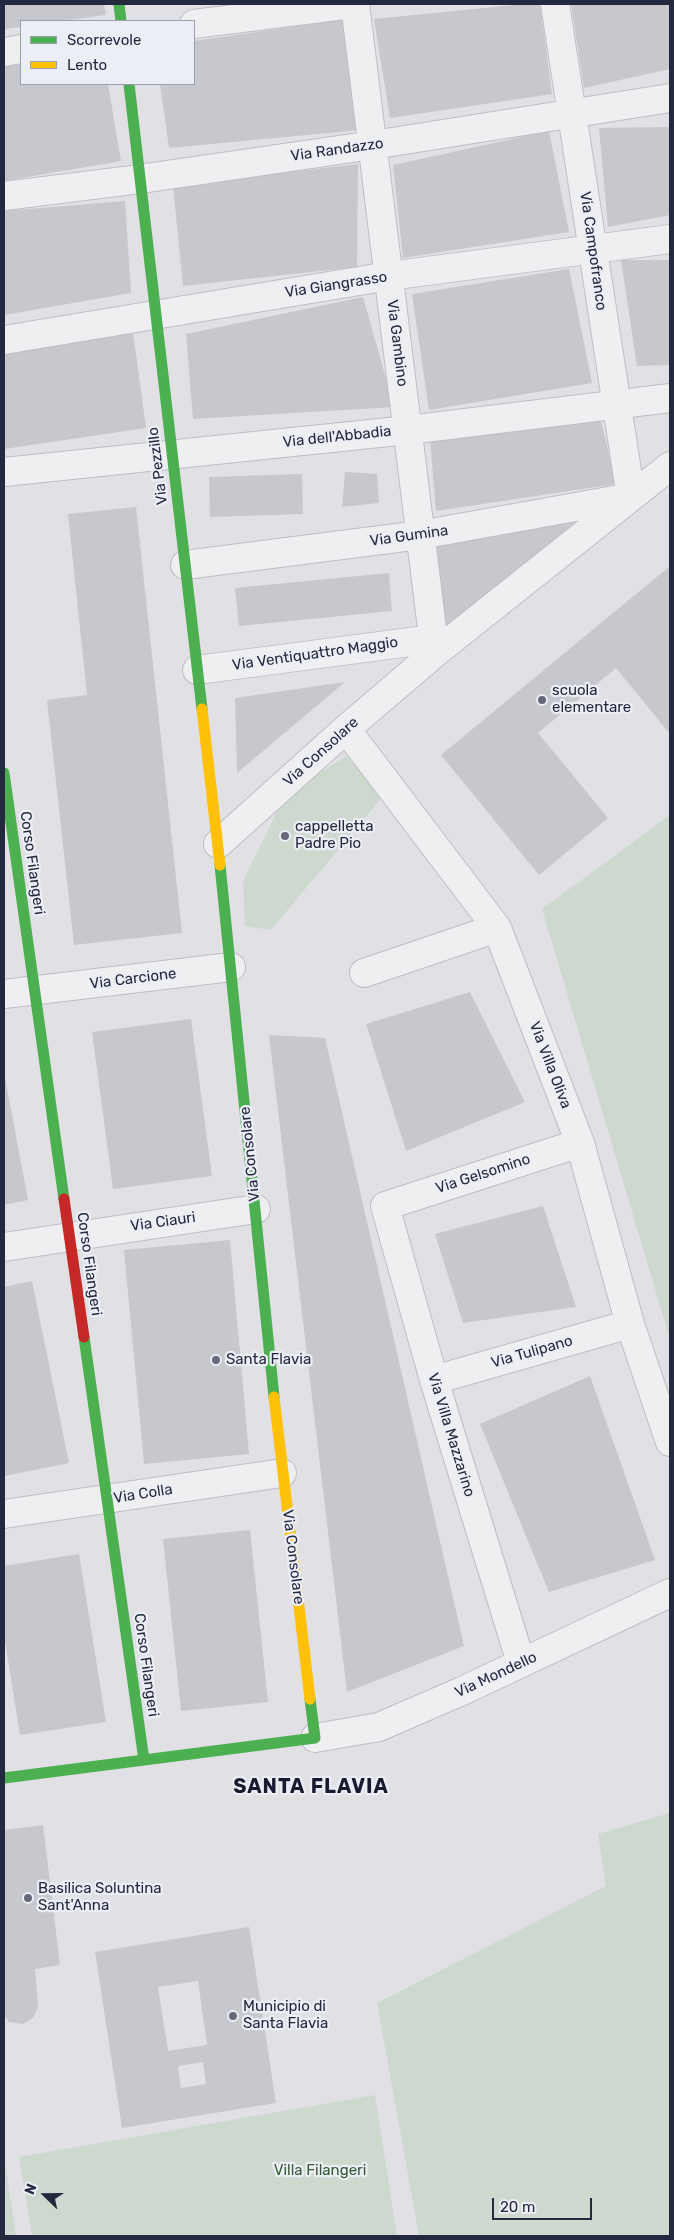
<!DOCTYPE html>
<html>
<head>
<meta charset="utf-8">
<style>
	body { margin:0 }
	#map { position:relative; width:674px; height:2240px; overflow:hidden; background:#e0e0e5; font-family:Rubik,sans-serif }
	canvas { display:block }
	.frame { position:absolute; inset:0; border:5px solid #252940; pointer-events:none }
	.legend { position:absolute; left:20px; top:20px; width:175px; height:65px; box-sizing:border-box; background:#eceef6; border:1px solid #9c9fad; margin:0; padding:6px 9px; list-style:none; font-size:15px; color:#252940 }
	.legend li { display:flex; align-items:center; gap:10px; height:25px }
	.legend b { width:25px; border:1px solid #9c9fad }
	.north { position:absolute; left:20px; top:2170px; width:50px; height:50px; -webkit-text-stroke:4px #eceef6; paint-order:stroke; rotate:292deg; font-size:14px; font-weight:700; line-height:20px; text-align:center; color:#252940 }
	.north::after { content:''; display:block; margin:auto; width:18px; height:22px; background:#252940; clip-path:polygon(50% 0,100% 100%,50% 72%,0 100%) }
	.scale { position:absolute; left:492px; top:2198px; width:100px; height:22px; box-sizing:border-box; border:2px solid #252940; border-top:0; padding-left:6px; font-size:15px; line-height:18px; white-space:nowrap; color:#252940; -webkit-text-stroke:4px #eceef6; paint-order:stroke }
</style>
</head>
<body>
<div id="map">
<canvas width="674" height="2240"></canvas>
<div class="frame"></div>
<ul class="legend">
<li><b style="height:6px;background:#4caf50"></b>Scorrevole</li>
<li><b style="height:6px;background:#ffc107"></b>Lento</li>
</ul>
<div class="north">N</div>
<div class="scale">20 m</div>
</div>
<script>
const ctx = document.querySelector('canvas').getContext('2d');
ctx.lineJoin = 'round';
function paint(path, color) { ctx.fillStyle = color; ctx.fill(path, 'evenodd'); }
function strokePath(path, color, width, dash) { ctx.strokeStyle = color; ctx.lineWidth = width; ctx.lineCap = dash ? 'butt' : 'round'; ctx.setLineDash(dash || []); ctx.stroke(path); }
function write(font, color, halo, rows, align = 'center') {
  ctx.font = font + ' Rubik,sans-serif'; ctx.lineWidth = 4.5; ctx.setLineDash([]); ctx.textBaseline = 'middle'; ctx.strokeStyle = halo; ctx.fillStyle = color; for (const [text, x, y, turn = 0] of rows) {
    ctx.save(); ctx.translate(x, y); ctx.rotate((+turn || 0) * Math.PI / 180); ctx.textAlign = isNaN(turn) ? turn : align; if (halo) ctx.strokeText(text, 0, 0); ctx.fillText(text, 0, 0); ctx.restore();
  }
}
const green = new Path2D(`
	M346,756L383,796L271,930L245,926L243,881L285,796Z
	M670,815V1336H669L542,909Z
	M670,1813V2236H419L377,2003L606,1886L598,1834Z
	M375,2095L397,2236H32L19,2157Z
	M4,2155L16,2236H4Z`);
const building = new Path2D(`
	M4,4H104L106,15L60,21H21V27L4,29Z
	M524,4H540L552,94L390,118L374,19Z
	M571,4H670V69L584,88Z
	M346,19L360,130L169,148L160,84H194V41Z
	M21,63V84H108L121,161L4,181V66Z
	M670,127V215L608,227L599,128Z
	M549,131L569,232L403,258L393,165Z
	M358,164L357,267L183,286L173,186Z
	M125,201L131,293L4,315V211Z
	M621,260H670V365L637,366Z
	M569,269L592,383L429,410L412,294Z
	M363,297L394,407L193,419L186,334Z
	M133,332L146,428L4,449V349Z
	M601,420L616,484L436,511L430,439Z
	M345,472L377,474L379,503L342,507Z
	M302,474L303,514L210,517L209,477Z
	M136,507L182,933L74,945L47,700L87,695L68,514Z
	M579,519L447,632L435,544Z
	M670,566V734L616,668L538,733L608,818L539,875L441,755Z
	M389,573L392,611L239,626L235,588Z
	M345,682L237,773L235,698Z
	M470,992L525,1102L406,1151L366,1024Z
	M191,1019L212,1176L113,1189L92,1032Z
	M269,1035L325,1038L464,1646L347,1692Z
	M4,1072L28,1200L4,1205Z
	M543,1206L576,1307L463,1323L435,1234Z
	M230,1240L249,1454L144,1464L124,1250Z
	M32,1281L69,1463L4,1476V1287Z
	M590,1376L655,1560L549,1592L480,1424Z
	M250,1530L268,1702L181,1711L163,1539Z
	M79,1554L106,1722L20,1735L4,1635V1566Z
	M43,1825L60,1965L35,1969L38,2007L33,2018L23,2024L9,2022L4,2015V1830Z
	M249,1927L276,2103L122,2128L95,1952ZM198,1981L207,2045L168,2051L158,1987ZM203,2062L206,2084L181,2088L178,2066Z`);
const street = new Path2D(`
	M355,4L435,653
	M194,24L352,4
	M4,52L21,49
	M4,196L140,179L373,145L670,98
	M4,340L389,276L670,239
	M4,472L408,430L670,398
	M185,565L420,535L631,497L555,4
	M197,670L433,639
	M346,729L497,928L580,1143L630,1324L670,1442
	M218,844L346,729L435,653L670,466
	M364,973L497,928
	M4,994L231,967
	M4,1247L256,1209
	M434,1380L630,1324
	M4,1514L282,1473
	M521,1663L434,1380L385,1206L580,1143
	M315,1738L379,1727L462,1691L670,1593`);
const fast = new Path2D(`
	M119,4L121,21
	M129,84L202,709
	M4,773L64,1199
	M220,865L274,1397
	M84,1337L144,1760
	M4,1778L315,1738L310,1699`);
const slow = new Path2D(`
	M202,709L220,865
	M274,1397L310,1699`);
const jam = new Path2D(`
	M64,1199L84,1337`);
const markers = [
	[542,700,5,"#66697a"],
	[285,836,5,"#66697a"],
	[216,1360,5,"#66697a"],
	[28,1898,5,"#66697a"],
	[233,2016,5,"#66697a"]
];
const streetNames = [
	["Via Randazzo",337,150,-8],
	["Via Campofranco",593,251,82],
	["Via Giangrasso",336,285,-9],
	["Via Gambino",397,343,83],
	["Via dell'Abbadia",337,437,-6],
	["Via Pezzillo",158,466,-97],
	["Via Gumina",409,536,-8],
	["Via Ventiquattro Maggio",315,654,-8],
	["Via Consolare",321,752,-42],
	["Corso Filangeri",32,863,82],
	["Via Carcione",133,979,-7],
	["Via Villa Oliva",550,1065,69],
	["Via Consolare",250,1154,-96],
	["Via Gelsomino",483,1174,-18],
	["Via Ciauri",163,1222,-8],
	["Corso Filangeri",89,1264,82],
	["Via Tulipano",532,1352,-16],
	["Via Villa Mazzarino",451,1435,73],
	["Via Colla",143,1494,-9],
	["Via Consolare",293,1557,83],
	["Corso Filangeri",146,1665,82],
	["Via Mondello",496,1675,-25]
];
const poiNames = [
	["scuola",552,691],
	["elementare",552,708],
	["cappelletta",295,827],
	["Padre Pio",295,844],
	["Santa Flavia",226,1360],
	["Basilica Soluntina",38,1889],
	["Sant'Anna",38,1906],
	["Municipio di",243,2007],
	["Santa Flavia",243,2024]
];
const parkNames = [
	["Villa Filangeri",320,2171]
];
const districtNames = [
	["SANTA FLAVIA",311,1787]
];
paint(green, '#cdd9cf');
paint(building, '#c7c8cd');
strokePath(street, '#bdbdc3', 30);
strokePath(street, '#efeff2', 28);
strokePath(fast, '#4caf50', 11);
strokePath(slow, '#ffc107', 11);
strokePath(jam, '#c62828', 11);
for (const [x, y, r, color] of markers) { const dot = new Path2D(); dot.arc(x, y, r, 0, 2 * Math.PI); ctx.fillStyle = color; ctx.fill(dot); strokePath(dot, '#eceef6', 2); }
write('15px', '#252940', '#eceef6', streetNames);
write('15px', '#252940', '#eceef6', poiNames, 'left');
write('15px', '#325c32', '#eceef6', parkNames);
ctx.letterSpacing = '1px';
write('bold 20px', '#181b30', '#eceef6', districtNames);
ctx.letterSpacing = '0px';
</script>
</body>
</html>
